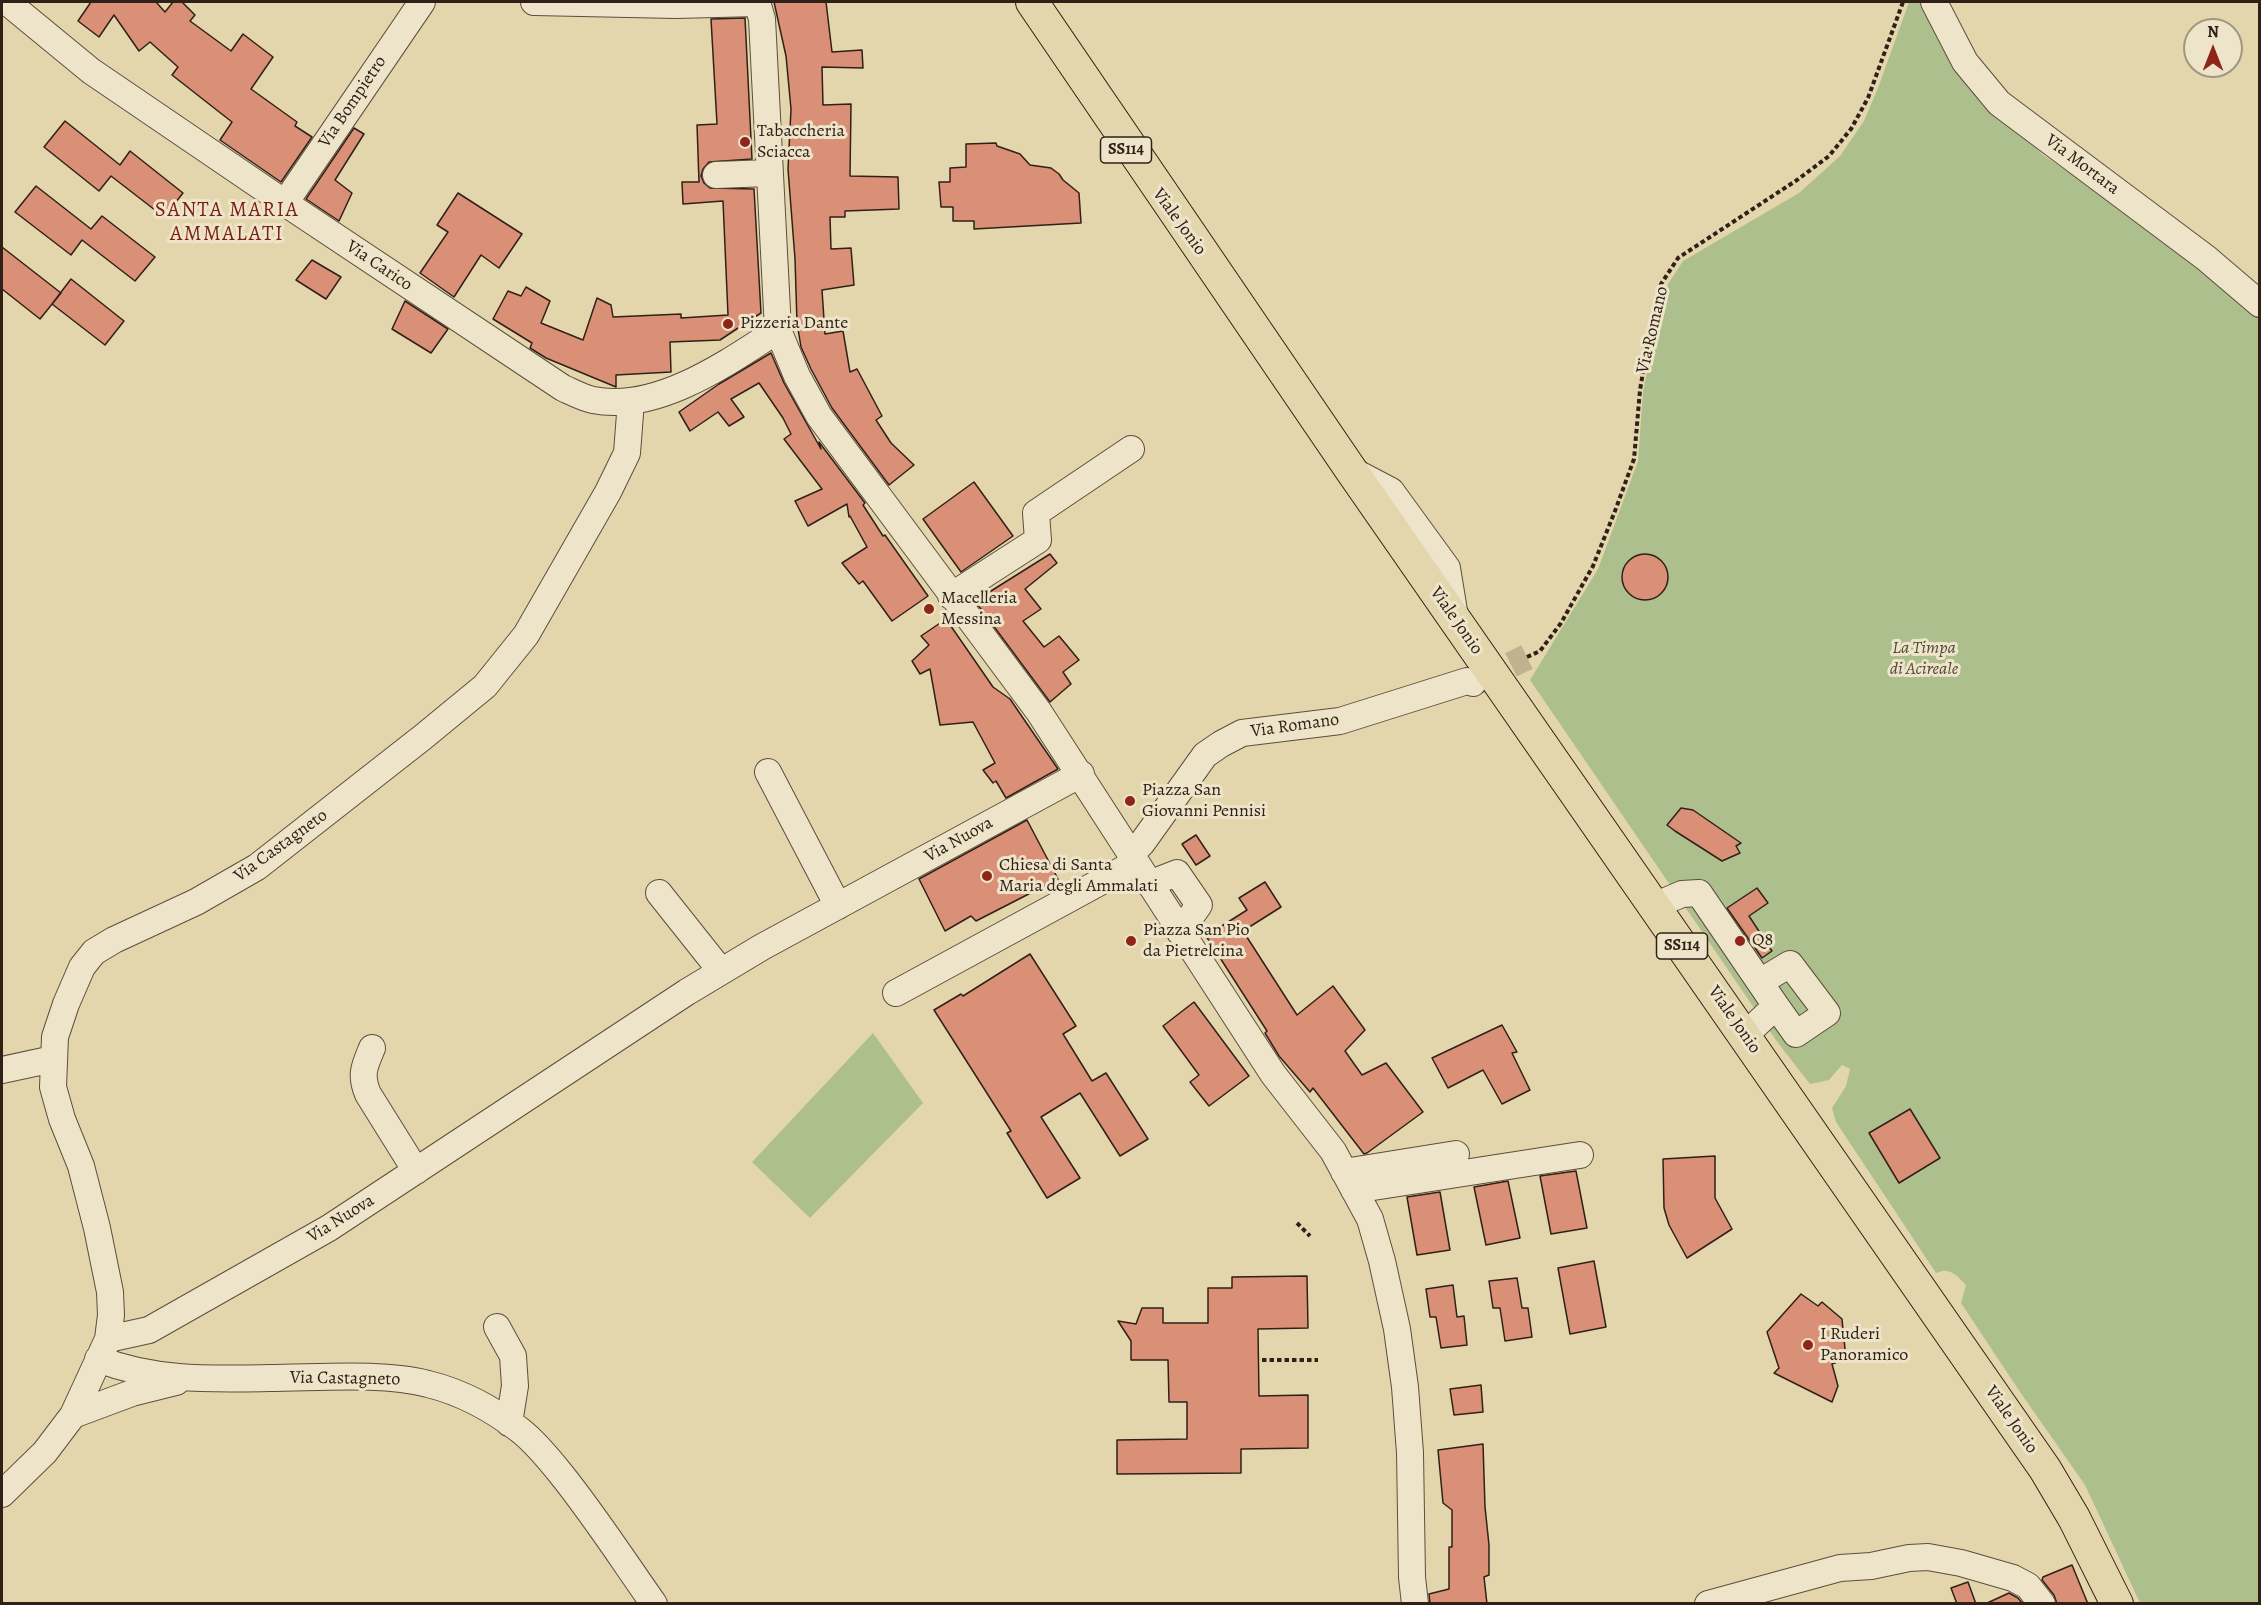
<!DOCTYPE html>
<html>
<head>
<meta charset="utf-8">
<style>
	body { margin:0 }
	#map { position:relative; width:2261px; height:1605px; overflow:hidden; background:#e4d6ac; font-family:Alegreya,serif }
	canvas { display:block }
	.frame { position:absolute; inset:0; border:3px solid #302017; pointer-events:none }
	.north { position:absolute; left:2183px; top:18px; width:60px; height:60px; box-sizing:border-box; background:#ede4c9; border:2px solid #a19682; border-radius:50%; rotate:0deg; font-size:16px; font-weight:700; line-height:24px; text-align:center; color:#302017 }
	.north::after { content:''; display:block; margin:auto; width:21px; height:27px; background:#8f2418; clip-path:polygon(50% 0,100% 100%,50% 72%,0 100%) }
</style>
</head>
<body>
<div id="map">
<canvas width="2261" height="1605"></canvas>
<div class="frame"></div>
<div class="north">N</div>
</div>
<script>
const ctx = document.querySelector('canvas').getContext('2d');
ctx.lineJoin = 'round';
function paint(path, color) { ctx.fillStyle = color; ctx.fill(path, 'evenodd'); }
function strokePath(path, color, width, dash) { ctx.strokeStyle = color; ctx.lineWidth = width; ctx.lineCap = dash ? 'butt' : 'round'; ctx.setLineDash(dash || []); ctx.stroke(path); }
function write(font, color, halo, rows, align = 'center') {
  ctx.font = font + ' Alegreya,serif'; ctx.lineWidth = 6; ctx.setLineDash([]); ctx.textBaseline = 'middle'; ctx.strokeStyle = halo; ctx.fillStyle = color; for (const [text, x, y, turn = 0] of rows) {
    ctx.save(); ctx.translate(x, y); ctx.rotate((+turn || 0) * Math.PI / 180); ctx.textAlign = isNaN(turn) ? turn : align; if (halo) ctx.strokeText(text, 0, 0); ctx.fillText(text, 0, 0); ctx.restore();
  }
}
const green = new Path2D(`
	M1909,2H1928L2008,119L2043,155L2201,262L2259,312V1603H2140L2085,1485L2020,1392L1961,1303L1966,1285C1956,1275 1951,1267 1936,1273L1836,1122L1832,1108L1846,1086L1850,1069L1842,1065L1829,1080L1810,1084L1778,1043L1530,680L1598,569L1638,461L1643,392L1655,331L1668,284L1683,261L1799,193L1840,156L1864,121L1878,88Z
	M873,1033L923,1103L810,1218L752,1162Z`);
const building = new Path2D(`
	M91,2H156L165,12L173,2H182L195,15L190,21L231,51L243,34L273,57L251,89L297,122L295,126L312,137L281,182L220,140L232,122L172,75L178,67L150,42L139,51L114,15L99,37L78,21Z
	M774,2H826L832,52L862,50L863,68L822,67L823,105L851,104L850,176L898,177L899,209L845,211V217H830L831,249L851,248L854,285L822,290L825,334L843,331L850,372L857,369L882,416L876,420L891,443L914,465L889,485L832,408L811,369L801,347L797,323L795,259L788,169L791,109L786,56Z
	M745,18L752,159L709,162L703,169L701,176L704,183L710,188L754,189L761,313L720,340L670,342L671,372L616,375V387L546,358L530,348L532,343L493,319L508,291L521,296L526,287L550,301L541,323L583,340L597,298L611,305L613,317L681,314V318L728,315L723,201L683,204L682,182H699L697,125L717,124L711,19Z
	M65,121L120,165L130,151L183,193L164,217L111,176L99,191L44,147Z
	M354,128L364,134L335,180L352,193L339,221L306,199Z
	M996,143L997,146L1020,154L1030,165L1051,168L1059,174L1063,180L1079,193L1081,223L974,229V221H953V207H941L939,182H950V168L966,167V144Z
	M36,186L91,229L102,216L155,257L135,281L82,240L71,255L15,212Z
	M458,193L522,234L499,268L481,255L454,297L420,273L448,232L437,225Z
	M2,247L61,293L40,319L2,289Z
	M312,260L341,277L326,299L296,280Z
	M71,279L124,321L105,345L52,304Z
	M405,301L448,329L431,353L392,329Z
	M771,353L784,383L821,449L819,442L865,503L863,505L883,536L885,535L928,596L892,621L863,581L859,584L842,563L867,547L850,516L849,517L847,504L808,526L795,501L822,489L784,439L791,434L783,418L759,383L731,399L744,417L729,426L718,412L690,431L679,412L719,384Z
	M974,482L1013,536L961,572L923,519Z
	M1050,554L1057,563L1025,589L1041,609L1023,621L1044,647L1059,636L1079,660L1063,672L1071,684L1050,702L975,601Z
	M1622 577a23 23 0 1 1 46 0a23 23 0 1 1-46 0Z
	M946,619L993,687L1010,699L1058,769L1006,798L996,781L993,783L983,770L995,763L973,722L940,725L930,669L920,674L912,661L929,645L921,636Z
	M1681,808L1693,810L1741,843L1736,846L1740,853L1722,861L1675,831L1667,825Z
	M1027,820L1058,879L976,921L971,916L945,931L919,879Z
	M1196,835L1210,856L1196,865L1182,844Z
	M1265,882L1281,907L1243,931L1297,1015L1333,986L1365,1030L1345,1051L1362,1075L1386,1063L1423,1112L1367,1153L1364,1154L1313,1088L1310,1092L1279,1056L1265,1033L1267,1031L1206,936L1247,910L1239,898Z
	M1757,888L1768,903L1749,916L1772,951L1762,958L1727,908Z
	M1030,954L1076,1026L1063,1034L1092,1081L1106,1073L1148,1139L1120,1156L1080,1093L1041,1117L1080,1178L1047,1198L1007,1133L1011,1131L934,1010L961,994L963,996Z
	M1194,1002L1249,1076L1209,1106L1190,1082L1199,1075L1163,1026Z
	M1502,1025L1517,1052L1512,1053L1530,1090L1502,1104L1483,1070L1448,1088L1432,1058Z
	M1910,1109L1940,1158L1899,1183L1869,1133Z
	M1715,1156V1198L1732,1229L1687,1258L1669,1225L1664,1208L1663,1159Z
	M1576,1171L1587,1228L1551,1234L1540,1176Z
	M1508,1181L1520,1238L1486,1245L1474,1187Z
	M1440,1192L1450,1250L1417,1255L1407,1197Z
	M1594,1261L1606,1327L1570,1334L1558,1268Z
	M1307,1276L1308,1328L1258,1329L1259,1396L1308,1395V1448L1241,1449V1473L1117,1474V1440L1187,1439V1402H1169L1168,1360H1131V1341L1118,1321L1136,1324L1142,1308H1163V1323H1208V1288H1232V1277Z
	M1517,1278L1522,1308H1528L1532,1337L1505,1341L1500,1308H1493L1489,1281Z
	M1453,1285L1457,1317L1464,1316L1467,1345L1441,1348L1436,1317H1430L1426,1289Z
	M1801,1294L1818,1306L1822,1302L1842,1319L1846,1359L1832,1364L1838,1386L1832,1402L1774,1373L1779,1368L1767,1332Z
	M1481,1385L1483,1412L1454,1415L1450,1389Z
	M1483,1444L1485,1507L1489,1545V1575L1484,1577L1487,1604H1430L1429,1594L1449,1589V1547H1452V1510L1443,1503L1438,1450Z
	M2072,1565L2088,1604H2057L2054,1595L2042,1580L2043,1577Z
	M1968,1582L1976,1604H1957L1951,1588Z
	M2009,1593L2018,1598L2023,1604H1985Z`);
const minorTunnel = new Path2D(`
	M1476,682L1527,657`);
const path = new Path2D(`
	M1527,657L1540,651L1561,623L1593,566L1615,511L1634,459L1640,390L1648,343L1661,284L1678,258L1797,180L1829,156L1851,129L1868,98L1903,2
	M1297,1223L1310,1236
	M1262,1360H1318`);
const minor = new Path2D(`
	M7,2L91,71L285,203L563,388C572,392 583,398 593,400C657,413 727,363 778,330
	M534,2L676,5L757,3
	M757,2L762,19L778,330L797,376L819,416L1039,712L1273,1074L1333,1151L1370,1219L1382,1261L1397,1329L1405,1387L1410,1453L1412,1577L1415,1604
	M1934,2L1965,62L1999,103L2206,258L2260,304
	M716,175L769,173
	M285,203L422,2
	M1351,470L1391,491L1447,568L1455,617
	M951,596L1038,540L1036,513L1131,449
	M768,772L838,906
	M1130,855L1142,843L1205,755L1221,744L1242,733L1340,721L1467,681L1473,683
	M1149,884L1177,873L1199,905L1180,932
	M659,893L721,971
	M1654,906L1682,894L1699,893L1776,1006L1744,1036
	M1760,982L1790,964L1827,1013L1796,1034L1776,1006
	M896,993L1135,863
	M372,1048C364,1067 360,1075 368,1094L416,1171
	M2,1070L53,1059
	M1344,1172L1456,1154
	M1354,1190L1580,1155
	M497,1327L513,1356L515,1386L509,1423
	M108,1339L149,1330L329,1228L687,992L762,947L1081,774
	M98,1359C154,1381 210,1379 269,1378C316,1378 383,1372 428,1384C461,1392 494,1410 521,1431C536,1443 549,1459 561,1474C594,1515 623,1560 654,1604
	M73,1415L132,1393L176,1382
	M2,1494L45,1452L73,1415L108,1339L111,1315L110,1292L97,1228L81,1166L62,1119L53,1087L55,1037L66,1004L82,967L94,952L114,940L196,902L257,867L423,737L485,686L526,635L608,492L627,453L631,401
	M1708,1604L1840,1568L1871,1566L1909,1558L1928,1557L1961,1563L2013,1578L2028,1586L2042,1604`);
const major = new Path2D(`
	M1032,2L1351,470L2045,1469L2074,1518L2117,1604`);
const markers = [
	[745,142,6,"#8f2418"],
	[728,324,6,"#8f2418"],
	[929,609,6,"#8f2418"],
	[1130,801,6,"#8f2418"],
	[987,876,6,"#8f2418"],
	[1131,941,6,"#8f2418"],
	[1740,941,6,"#8f2418"],
	[1808,1345,6,"#8f2418"]
];
const shields = [
	[1126,150,51],
	[1682,946,51]
];
const shieldNames = [
	["SS114",1126,150],
	["SS114",1682,946]
];
const streetNames = [
	["Via Bompietro",353,102,-56],
	["Via Mortara",2082,165,37],
	["Viale Jonio",1179,222,54],
	["Via Carico",379,266,34],
	["Via Romano",1653,330,-77],
	["Viale Jonio",1456,621,55],
	["Via Romano",1295,726,-8],
	["Via Nuova",959,840,-29],
	["Via Castagneto",281,846,-36],
	["Viale Jonio",1734,1020,55],
	["Via Nuova",341,1219,-32],
	["Via Castagneto",345,1379,1],
	["Viale Jonio",2011,1420,55]
];
const poiNames = [
	["Tabaccheria",757,132],
	["Sciacca",757,153],
	["Pizzeria Dante",740,324],
	["Macelleria",941,599],
	["Messina",941,620],
	["Piazza San",1142,791],
	["Giovanni Pennisi",1142,812],
	["Chiesa di Santa",999,866],
	["Maria degli Ammalati",999,887],
	["Piazza San Pio",1143,931],
	["da Pietrelcina",1143,952],
	["Q8",1752,941],
	["I Ruderi",1820,1335],
	["Panoramico",1820,1356]
];
const parkNames = [
	["La Timpa",1924,649],
	["di Acireale",1924,670]
];
const quarterNames = [
	["SANTA MARIA",227,211],
	["AMMALATI",227,235]
];
paint(green, '#aebf8e');
paint(building, '#d99076');
strokePath(building, '#302017', 1.5);
strokePath(minorTunnel, '#c0b28e', 26, [26, 13]);
strokePath(minor, '#5d4e3c', 28);
strokePath(major, '#302017', 34);
strokePath(path, '#302017', 4, [4.5, 3]);
strokePath(minor, '#ede4c9', 26);
strokePath(major, '#e4d6ac', 32);
for (const [x, y, r, color] of markers) { const dot = new Path2D(); dot.arc(x, y, r, 0, 2 * Math.PI); ctx.fillStyle = color; ctx.fill(dot); strokePath(dot, '#ede4c9', 2); }
for (const [x, y, w] of shields) { const box = new Path2D(); box.roundRect(x - w / 2, y - 13, w, 26, 4.5); ctx.fillStyle = '#ede4c9'; ctx.fill(box); strokePath(box, '#302017', 1.5); }
write('bold 16px', '#302017', null, shieldNames);
write('18px', '#302017', '#ede4c9', streetNames);
write('18px', '#302017', '#ede4c9', poiNames, 'left');
write('italic 18px', '#504835', '#ede4c9', parkNames);
ctx.letterSpacing = '1.5px';
write('21px', '#7a1f14', '#ede4c9', quarterNames);
ctx.letterSpacing = '0px';
</script>
</body>
</html>
